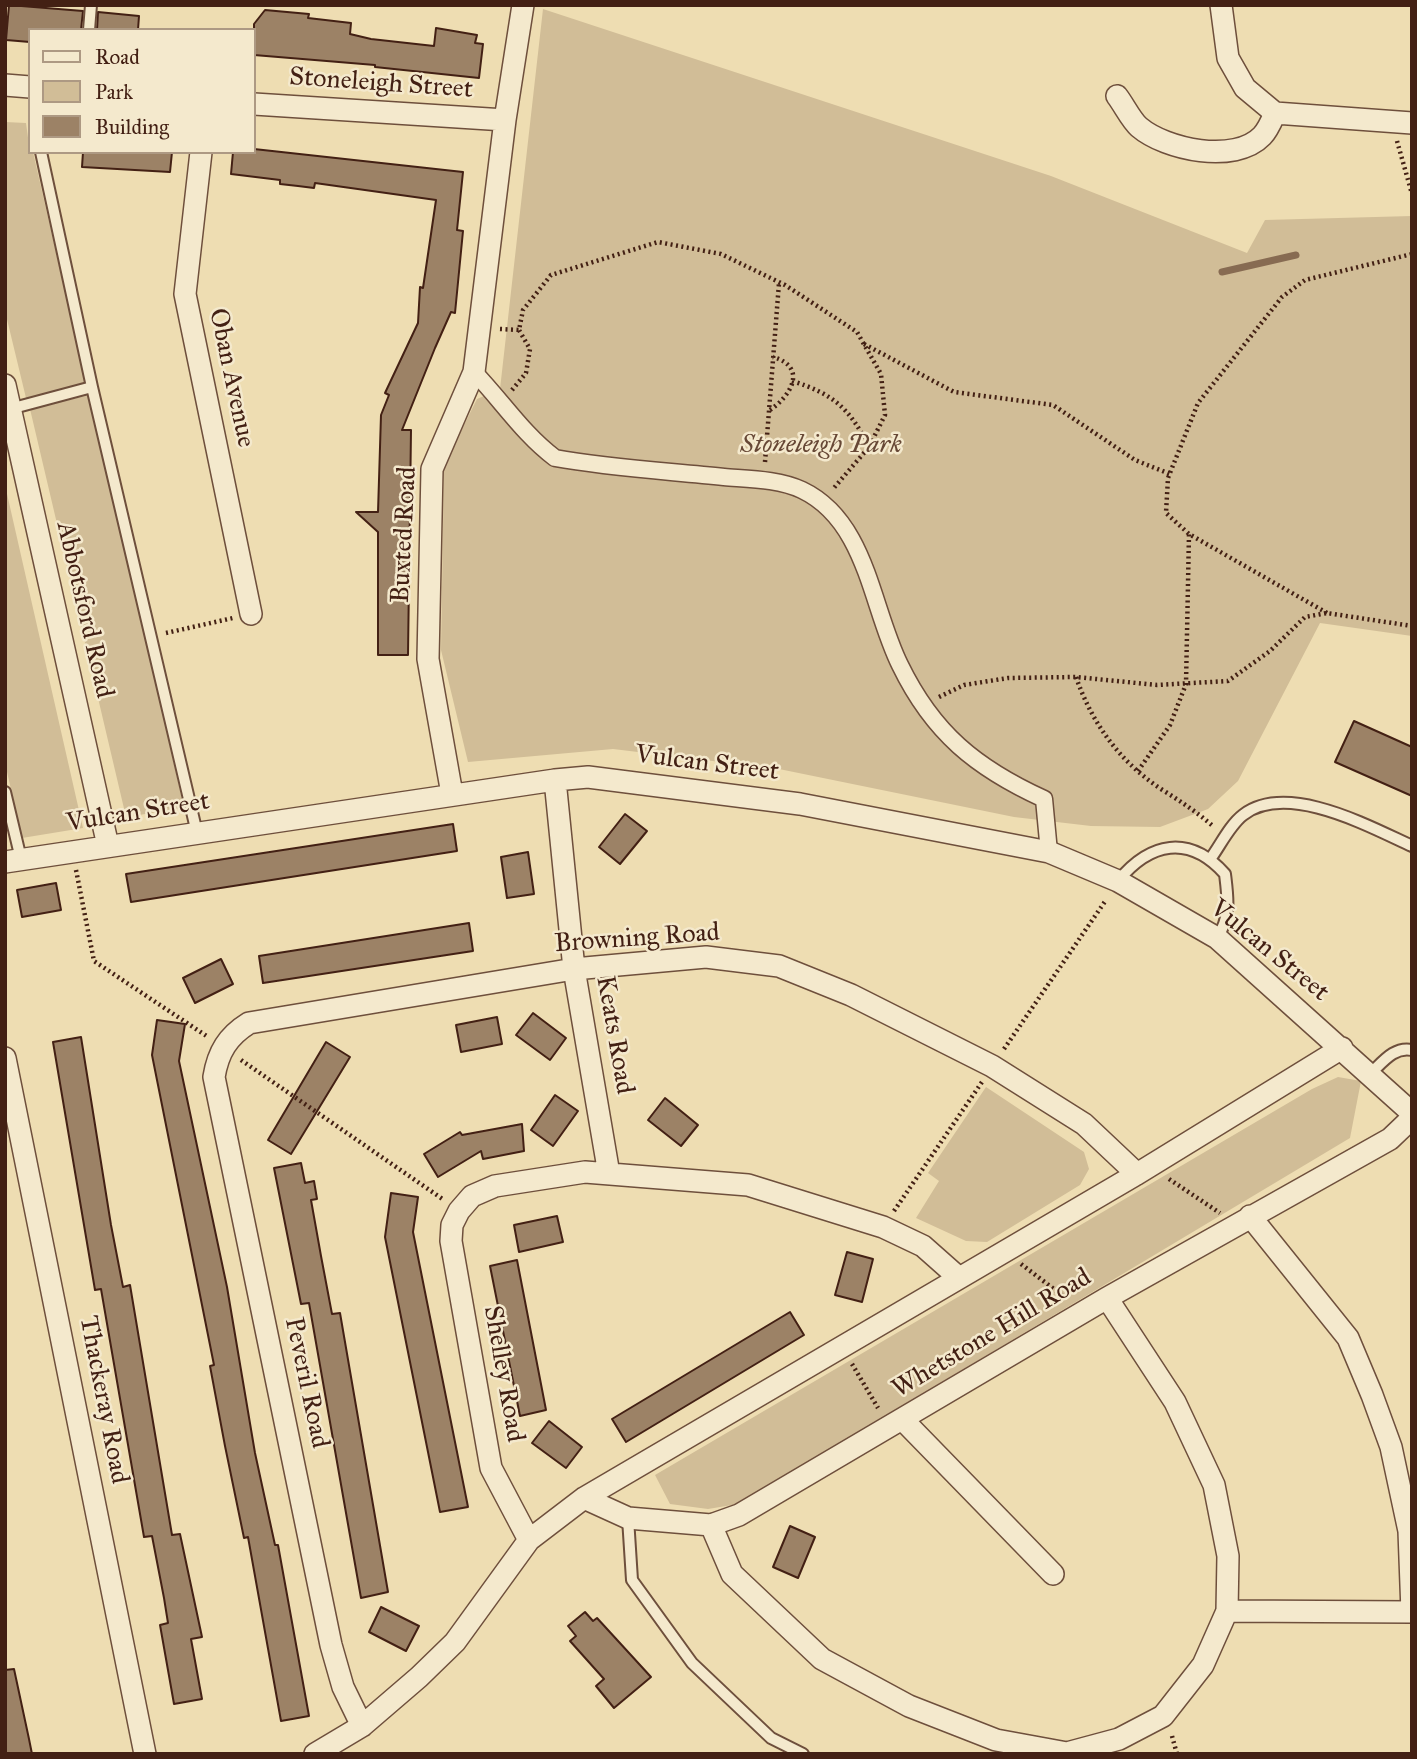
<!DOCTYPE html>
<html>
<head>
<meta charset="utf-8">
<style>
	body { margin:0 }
	#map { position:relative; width:1417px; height:1759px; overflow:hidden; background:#eeddb2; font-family:"IM FELL Great Primer",serif }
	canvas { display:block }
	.frame { position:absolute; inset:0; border:7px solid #432014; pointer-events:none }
	.legend { position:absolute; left:28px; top:28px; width:228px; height:126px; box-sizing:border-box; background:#f4e9cd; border:2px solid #ad9983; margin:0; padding:9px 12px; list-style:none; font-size:21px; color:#432014 }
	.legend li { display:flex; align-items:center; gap:14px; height:35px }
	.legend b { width:35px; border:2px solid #ad9983 }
</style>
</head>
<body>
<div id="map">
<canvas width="1417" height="1759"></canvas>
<div class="frame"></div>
<ul class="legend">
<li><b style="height:9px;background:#f4e9cd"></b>Road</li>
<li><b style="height:19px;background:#d1bd97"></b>Park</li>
<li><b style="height:19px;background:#9c8266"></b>Building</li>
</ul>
</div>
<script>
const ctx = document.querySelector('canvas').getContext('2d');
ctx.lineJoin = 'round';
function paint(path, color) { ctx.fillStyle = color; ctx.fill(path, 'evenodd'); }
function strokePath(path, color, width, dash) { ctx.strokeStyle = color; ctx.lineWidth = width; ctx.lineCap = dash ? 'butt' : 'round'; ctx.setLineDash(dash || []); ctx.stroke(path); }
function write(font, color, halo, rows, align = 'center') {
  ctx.font = font + ' "IM FELL Great Primer",serif'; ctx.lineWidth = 5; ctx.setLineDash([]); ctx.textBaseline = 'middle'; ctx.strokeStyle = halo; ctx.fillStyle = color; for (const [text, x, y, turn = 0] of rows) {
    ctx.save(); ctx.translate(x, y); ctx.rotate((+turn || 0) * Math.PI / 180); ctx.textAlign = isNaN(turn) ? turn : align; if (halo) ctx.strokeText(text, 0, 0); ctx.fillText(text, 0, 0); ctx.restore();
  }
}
const green = new Path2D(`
	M543,9L1051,176L1247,253L1265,220L1412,216V636L1320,623L1238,781L1208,809L1160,827L1091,826L1014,817L779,769L613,749L468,762L441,650L444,465L477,399L500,389Z
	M5,122L26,123L30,152H33L86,383L26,398L5,311Z
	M90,395L184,808L126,817L30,409Z
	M5,485L83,828L22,838L5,763Z
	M1338,1077L1361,1081L1350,1138L738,1504L708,1509L670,1504L655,1475L1312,1089Z
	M986,1087L1084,1152L1089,1169L1080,1185L987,1242L966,1241L916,1218L939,1181L928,1173Z`);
const stream = new Path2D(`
	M1222,272L1296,255`);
const building = new Path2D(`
	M9,5L83,11L81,30H30V42L6,40Z
	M265,10L309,14L308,18L351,23L350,34L371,39L434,46L436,28L477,35L475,43L483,44L479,78L375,67V65L254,55V24Z
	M98,12L139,16L138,30H97Z
	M254,149L463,172L457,230L463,231L455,313L451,312L435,348L402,430H411L408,655H378V532L356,512H378L381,415L389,395L385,393L418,323L420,287L423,288L436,200L315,183L314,188L298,186L280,184V180L231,174L233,152H254Z
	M83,152H172L170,172L82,167Z
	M1354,721L1412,747V796L1335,762Z
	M625,814L647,831L620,864L599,847Z
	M453,824L457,851L131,902L126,874Z
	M528,852L534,894L507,898L501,857Z
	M56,883L61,910L22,917L17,890Z
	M469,923L473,951L263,983L259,956Z
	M221,959L233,984L195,1003L183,978Z
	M533,1013L566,1038L550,1060L516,1035Z
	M497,1017L502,1044L461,1052L456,1025Z
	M157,1020L185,1024L179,1061L227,1287L255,1453L275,1545H278L309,1716L281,1721L248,1537L244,1538L225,1446L210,1366L214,1365L152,1055Z
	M81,1037L111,1225L123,1287L130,1285L172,1535L180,1534L202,1637L191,1639L202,1699L174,1704L160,1625L168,1623L164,1598L152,1536L144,1537L101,1289L95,1290L53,1042Z
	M326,1042L350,1057L291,1154L268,1140Z
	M555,1095L578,1111L553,1146L531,1130Z
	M665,1098L698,1125L681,1146L648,1120Z
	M522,1124L524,1151L483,1159L481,1151L438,1177L424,1154L460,1132L462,1135Z
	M301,1163L305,1183L314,1181L317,1199L311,1200L321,1256L332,1314L340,1313L388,1592L361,1598L309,1303L301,1304L274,1168Z
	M391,1193L418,1197L413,1232L468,1507L440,1512L385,1237Z
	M557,1216L563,1242L519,1252L514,1225Z
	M847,1252L873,1259L862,1302L835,1295Z
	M517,1260L546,1410L520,1416L490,1266Z
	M790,1312L804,1335L626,1442L612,1419Z
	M549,1421L582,1447L566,1468L532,1443Z
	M790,1526L815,1537L798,1578L773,1567Z
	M381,1607L419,1626L406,1651L369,1632Z
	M585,1612L593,1621L597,1618L651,1677L614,1708L596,1686L604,1679L570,1641L576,1636L568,1626Z
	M14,1669L29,1739L32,1754H5V1670Z`);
const path = new Path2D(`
	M1397,141L1412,194
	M500,329L519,330L523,310L551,275L658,242L721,254L785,285L857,332L881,374L885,415L869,447L833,489
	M864,344L954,392L1053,405L1135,460L1170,474
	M792,381C834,394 850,409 869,447
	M512,390L526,373L530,349L519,330
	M770,410C791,396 808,367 773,357
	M765,462L779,283
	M1327,613L1189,534L1166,513L1168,478L1198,403L1282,297L1305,280L1412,254
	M166,633L233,618
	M1076,677C1092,723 1119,761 1161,789C1180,801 1197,812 1214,827
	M939,697L964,685L1008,678L1076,677L1157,685L1228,681L1270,651L1305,617L1327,613L1412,626
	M1138,771L1170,725L1186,684L1189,534
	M76,870L94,961L208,1037
	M1004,1049L1106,900
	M241,1060L444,1200
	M1169,1179L1220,1213
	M894,1211L982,1082
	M1021,1264L1067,1299
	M852,1364L878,1408
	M1172,1736L1177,1754`);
const service = new Path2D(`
	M89,30L91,5
	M41,152L92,387L197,833
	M6,410L92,387
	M5,792L21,859
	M1211,858C1221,844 1230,825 1243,815C1287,781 1370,827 1412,846
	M1118,881C1150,842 1189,834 1225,874C1228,899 1231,917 1217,938
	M1370,1074C1382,1063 1394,1046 1412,1050
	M628,1518L632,1580L692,1663L771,1738L803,1754`);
const pedestrian = new Path2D(`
	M474,372C502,401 523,434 555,458C610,468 667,471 724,477C748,479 779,479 802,490C867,521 871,607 900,665C933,733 976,768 1044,799L1049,852`);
const minor = new Path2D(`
	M1221,5L1228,58L1245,88L1275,113L1412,123
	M5,85L30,87
	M1117,96C1124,105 1131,120 1139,127C1166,150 1235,164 1262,136C1268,130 1272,120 1275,113
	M254,104L505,120
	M201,152L185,294L251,614
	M5,385L108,846
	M555,780L574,969L609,1174
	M452,794L428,659L432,469L474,372L505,120L523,5
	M5,862L555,780L588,777L800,804L1049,852L1118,881L1217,938L1412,1113
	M5,1058L145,1754
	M1250,1216L1348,1338L1372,1395L1391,1447L1409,1531L1412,1612
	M903,1420L1053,1574
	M584,1498L628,1518L711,1525L739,1515L1107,1298L1390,1139L1412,1118
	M711,1525L732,1574L822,1659L909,1706L996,1740L1067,1753L1119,1739L1163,1716L1203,1665L1227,1611L1228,1556L1214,1485L1175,1402L1107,1298
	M529,1540L491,1468L451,1241L452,1225L459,1211L472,1196L495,1186L585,1172L748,1185L883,1227L923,1246L958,1277
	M1227,1611L1412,1612
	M362,1726L343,1687L331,1645L214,1077C218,1052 228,1036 249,1023L574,969L706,957L779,966L851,995L992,1066L1084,1124L1137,1174
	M315,1754L362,1726L419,1677L455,1642L529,1540L584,1498L1137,1174L1342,1048`);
const streetNames = [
	["Stoneleigh Street",381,84,4],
	["Oban Avenue",231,378,78],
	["Buxted Road",405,535,-87],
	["Abbotsford Road",84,610,77],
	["Vulcan Street",707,764,7],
	["Vulcan Street",138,813,-9],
	["Browning Road",637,939,-4],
	["Vulcan Street",1269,951,39],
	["Keats Road",614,1035,80],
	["Whetstone Hill Road",992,1334,-31],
	["Shelley Road",503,1374,80],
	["Peveril Road",306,1383,78],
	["Thackeray Road",103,1400,79]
];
const parkNames = [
	["Stoneleigh Park",821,446]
];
paint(green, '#d1bd97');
strokePath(stream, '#876b52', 7);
paint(building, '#9c8266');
strokePath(building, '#432014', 2);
strokePath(service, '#6e4f3c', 14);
strokePath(pedestrian, '#6e4f3c', 19);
strokePath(minor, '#6e4f3c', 24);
strokePath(path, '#432014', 4.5, [2, 3.5]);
strokePath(service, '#f4e9cd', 10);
strokePath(pedestrian, '#f4e9cd', 16);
strokePath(minor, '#f4e9cd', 21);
write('26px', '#432014', '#f4e9cd', streetNames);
write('italic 26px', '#664735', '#f4e9cd', parkNames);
</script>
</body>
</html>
